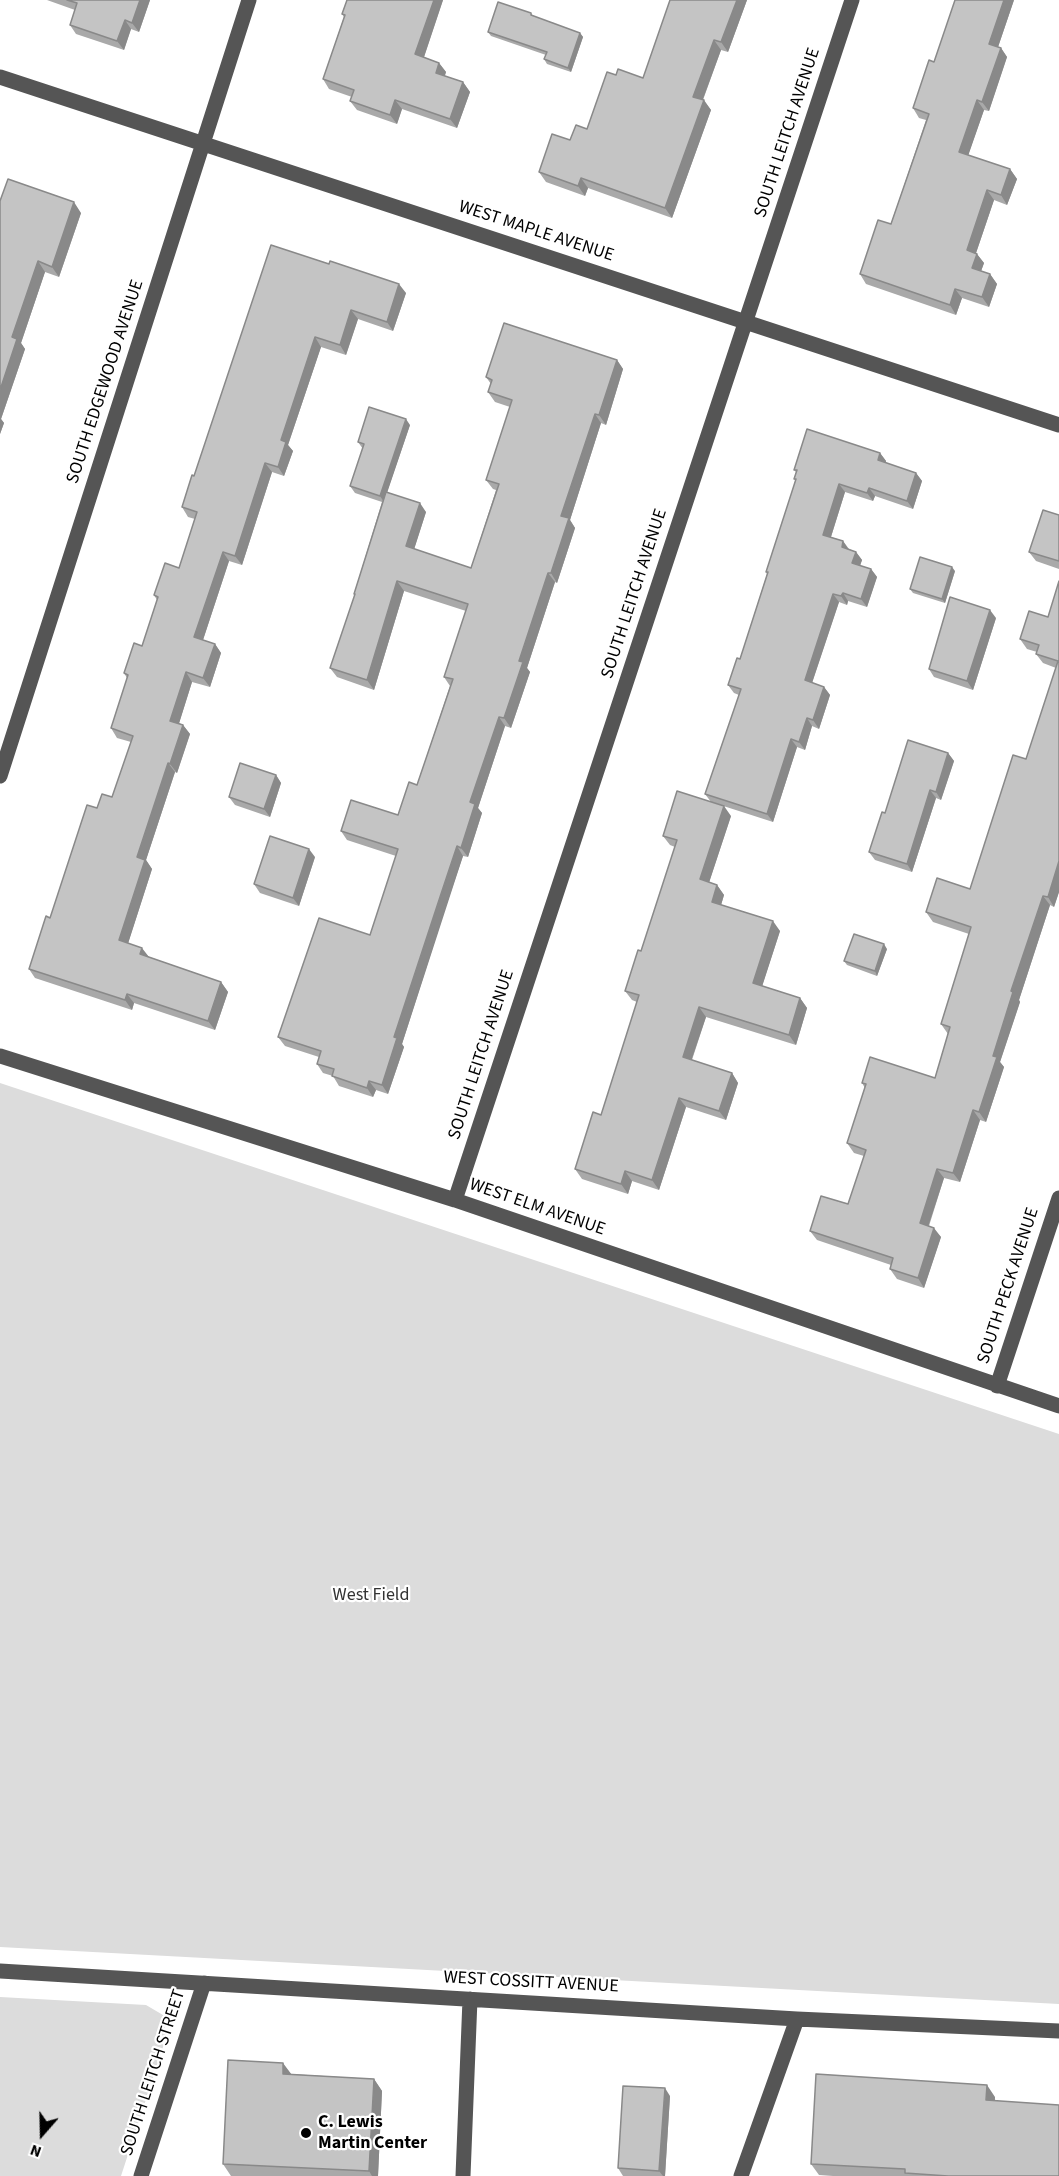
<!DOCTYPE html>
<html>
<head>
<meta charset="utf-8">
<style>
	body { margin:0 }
	#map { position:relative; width:1059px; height:2176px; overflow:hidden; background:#fff; font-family:"Source Sans 3",sans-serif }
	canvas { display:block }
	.north { position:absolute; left:12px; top:2104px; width:60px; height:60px; -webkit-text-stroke:4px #fff; paint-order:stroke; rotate:200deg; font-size:16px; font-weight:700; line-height:24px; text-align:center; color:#000 }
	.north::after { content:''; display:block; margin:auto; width:21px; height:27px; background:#000; clip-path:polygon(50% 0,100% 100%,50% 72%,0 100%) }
</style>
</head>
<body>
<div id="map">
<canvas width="1059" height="2176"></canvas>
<div class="north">N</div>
</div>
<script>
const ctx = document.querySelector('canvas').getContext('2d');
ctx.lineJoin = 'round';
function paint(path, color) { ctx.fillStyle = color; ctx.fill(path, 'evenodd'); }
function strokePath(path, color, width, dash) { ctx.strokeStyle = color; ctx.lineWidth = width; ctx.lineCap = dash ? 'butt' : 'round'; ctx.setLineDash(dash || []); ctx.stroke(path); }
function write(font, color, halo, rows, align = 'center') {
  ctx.font = font + ' "Source Sans 3",sans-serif'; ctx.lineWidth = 4.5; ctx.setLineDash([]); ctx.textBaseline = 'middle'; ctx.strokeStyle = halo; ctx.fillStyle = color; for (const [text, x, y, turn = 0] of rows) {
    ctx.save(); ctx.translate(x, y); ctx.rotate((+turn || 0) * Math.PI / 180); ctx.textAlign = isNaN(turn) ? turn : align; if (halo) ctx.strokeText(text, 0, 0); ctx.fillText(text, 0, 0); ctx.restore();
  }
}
const green = new Path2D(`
	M0,1083L1059,1434V2004L0,1947Z
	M0,1997L146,2005L163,2015L166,2038L121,2176H0Z`);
const minor = new Path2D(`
	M0,77L1059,425
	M0,776L249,0
	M0,1056L455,1200L1059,1406
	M455,1200L852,0
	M997,1386L1059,1198
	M0,1971L797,2019L1059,2031
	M141,2176L204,1983
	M463,2176L470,1999
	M741,2176L797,2019`);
const wall = new Path2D(`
	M47,0H150L139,32L131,29L124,50L76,34L70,25L75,10Z
	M347,0H443L424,57L439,63L446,72L445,76L463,82L470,92L457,128L402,109L397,124L357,110L350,101L352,97L329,89L323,79L344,17L342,14Z
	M670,0H747L728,52L721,50L703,100L711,110L672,218L588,188L585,196L546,182L539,172L570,140L587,129L616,75L643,78Z
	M1014,0L998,47L1001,48L1007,57L989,111L984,110L968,155L1010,169L1017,179L1007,205L994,200L976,253L984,263L981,271L990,274L997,284L989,307L962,298L956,315L866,284L860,274L891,224L926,120L919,118L913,108L934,62Z
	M531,13L533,16L580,33L583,37L571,72L547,64L544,59L546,55L491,36L488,32Z
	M0,201L81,213L59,277L45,272L21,343L25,349L1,419L4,423L0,434Z
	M271,245L406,293L393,331L358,319L346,355L321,347L288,445L293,451L284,476L272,472L242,565L229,561L203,640L215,644L221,653L210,687L192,682L179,723L183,725L190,734L177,773L175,772L146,860L152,869L128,943L149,957L221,982L228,992L215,1030L134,1003L132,1010L35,978L29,969L97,808L112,797L131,742L117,738L111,728L127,678L124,673L142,646L157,600L154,595L179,568L195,519L188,517L182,507L194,476Z
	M617,360L623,369L606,425L601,423L570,520L575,528L557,583L555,582L527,668L530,672L511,728L505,726L478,808L482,813L468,857L463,856L446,906L402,1044L404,1047L388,1094L376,1090L373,1097L339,1086L333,1076L323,1073L317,1064L319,1057L285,1046L278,1037L370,935L396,856L347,840L341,831L398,815L417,785L450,686L444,677L466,611L404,591L374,690L337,677L330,668L355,595L354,594L382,502L355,493L350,486L363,449L358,442L410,425L387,492L426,512L414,549L471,568L496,490L493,489L486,480L510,407L495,402L488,392L491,384L486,377Z
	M880,453L886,461V463L916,473L922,481L913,509L875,496L873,501L845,492L831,537L843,541L849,549L856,552L862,560L860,566L871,569L877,577L867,607L848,601L847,605L839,602L812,683L824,687L830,695L819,729L812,726L805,750L797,747L773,822L711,802L705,794L739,695L734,693L728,685L740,659L767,574L766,572L796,481L794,479L796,472L794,470Z
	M1059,515V569L1036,561L1029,552Z
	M955,571L945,603L913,593L910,589Z
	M1059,581V892L1054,907L1050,905L1019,1000L1020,1002L1000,1062L1004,1067L986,1122L980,1120L960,1182L944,1178L929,1226L941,1237L924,1288L897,1279L890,1269L891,1265L817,1240L810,1231L848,1204L864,1156L854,1153L847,1143L865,1088L862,1083L935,1078L948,1034L941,1024L969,934L933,922L926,912L970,889L1026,759L1056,668L1043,663L1036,654L1037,652L1027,649L1020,639L1048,617Z
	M996,618L973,690L934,677L929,669Z
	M948,753L954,761L941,800L936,798L912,872L875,860L869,852L885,813Z
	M276,775L281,783L270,817L235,805L229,797Z
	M731,816L709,882L717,885L724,895L721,905L780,931L762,986L800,998L807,1008L796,1045L706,1017L692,1060L732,1073L738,1083L726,1120L686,1107L659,1190L632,1181L628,1194L582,1179L575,1169L601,1115L637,1002L632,1000L625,991L641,951L675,847L670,845L663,836Z
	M315,857L299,906L260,893L254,884Z
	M887,949L877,976L847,965L844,961Z
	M291,2074L374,2079L382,2091L378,2176H231L223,2164Z
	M670,2096L665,2176H623L618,2168Z
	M995,2097V2101L1059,2176H833L819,2175L811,2164Z`);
const shadedWall = new Path2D(`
	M140,0H150L139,32L132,23Z
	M434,0H443L422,63L415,54Z
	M737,0H747L728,52L721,42Z
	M1004,0H1014L996,53L989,44Z
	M125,20L131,29L124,50L117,41Z
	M580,33L583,37L571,72L568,68Z
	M714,40L721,50L700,107L693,97Z
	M1001,48L1007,57L989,111L982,102Z
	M439,63L446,72L442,82L436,73Z
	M463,82L470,92L457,128L450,119Z
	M395,100L402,109L397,124L390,115Z
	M704,100L711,110L672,218L665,208Z
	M977,100L984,110L966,162L959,152Z
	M1010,169L1017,179L1007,205L1001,195Z
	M581,178L588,188L585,196L578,186Z
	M987,190L994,200L974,259L967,250Z
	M74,202L81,213L59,277L52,267Z
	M977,254L984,263L979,277L972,268Z
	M38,261L45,272L21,343L25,349L1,419L4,423L0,434V390L12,337Z
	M990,274L997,284L989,307L982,297Z
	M399,284L406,293L393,331L387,322Z
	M955,289L962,298L956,315L950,305Z
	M351,310L358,319L346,355L340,345Z
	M315,337L321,347L288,445L293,451L284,476L278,467L281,440Z
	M617,360L623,369L606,425L599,415Z
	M595,414L601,423L570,520L575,528L557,583L551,573L561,516Z
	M406,419L410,425L384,502L380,496Z
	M880,453L886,461L884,468L878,460Z
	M265,463L272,472L242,565L235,556Z
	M916,473L922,481L913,509L907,501Z
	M839,484L845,492L829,543L823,535Z
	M869,488L875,496L873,501L867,493Z
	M420,503L426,512L412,556L406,546Z
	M843,541L849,550L842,547Z
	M223,552L229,561L201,646L194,637Z
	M856,552L862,560L858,571L852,563Z
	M952,567L955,571L945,603L942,599Z
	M871,569L877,577L867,607L861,599Z
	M548,573L555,582L527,668L530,672L511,728L504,718L519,661Z
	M397,581L404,591L374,690L367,680Z
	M843,593L848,601L847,605L841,596Z
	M833,594L839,602L810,689L805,680Z
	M990,610L996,618L973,690L967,681Z
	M215,644L221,653L210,687L203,678Z
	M186,672L192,682L177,730L170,721Z
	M824,687L830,695L819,729L813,720Z
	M499,717L505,726L478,808L482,813L468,857L461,848L470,802Z
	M807,718L812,726L805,750L799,742Z
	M183,725L190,734L177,773L170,764Z
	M791,739L797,747L773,822L767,814Z
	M948,753L954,761L941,800L936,792Z
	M168,763L175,772L146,860L152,869L126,950L119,940L137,857Z
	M276,775L281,783L270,817L264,809Z
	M930,790L936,798L912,872L907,864Z
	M724,806L731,816L707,889L700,879Z
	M457,846L463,856L402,1044L404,1047L388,1094L382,1085L394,1037Z
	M309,849L315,857L299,906L293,898Z
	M1059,861V892L1054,907L1048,897Z
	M717,885L724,895L719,912L712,902Z
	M1043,896L1050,905L1019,1000L1020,1002L1000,1062L1004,1067L986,1122L979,1112L993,1056L1011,991Z
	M773,921L780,931L760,993L753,983Z
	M884,944L887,949L877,976L875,971Z
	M142,948L149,957L140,954Z
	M221,982L228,992L215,1030L208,1021Z
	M127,994L134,1003L132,1010L125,1000Z
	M800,998L807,1008L796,1045L789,1035Z
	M699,1007L706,1017L689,1067L683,1057Z
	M732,1073L738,1083L726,1120L719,1111Z
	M369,1081L376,1090L373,1097L367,1088Z
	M679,1098L686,1107L659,1190L652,1180Z
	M973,1110L980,1120L960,1182L953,1173Z
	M937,1169L944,1178L926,1233L920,1223Z
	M625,1171L632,1181L628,1194L621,1184Z
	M934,1228L941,1237L924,1288L918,1278Z
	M283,2063L292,2075L283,2074Z
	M374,2079L382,2091L378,2176H372L369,2171Z
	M987,2085L995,2097L994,2111L986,2100Z
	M665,2088L670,2096L665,2176H663L659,2171Z`);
const building = new Path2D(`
	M67,0H140L132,23L125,20L117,41L70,25L77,3Z
	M347,0H434L415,54L439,63L436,73L463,82L450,119L395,100L390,115L350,101L354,90L323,79L345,15L342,14Z
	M670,0H737L721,42L714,40L693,97L704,100L665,208L581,178L578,186L539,172L552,134L570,140L576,125L587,129L607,72L616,75L618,69L643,78Z
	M955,0H1004L989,44L1001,48L982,102L977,100L959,152L1010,169L1001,195L987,190L967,250L977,254L972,268L990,274L982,297L955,289L950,305L860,274L878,220L891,224L929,114L913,108L929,60L934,62Z
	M498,2L531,13V15L580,33L568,68L544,59L547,52L488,32Z
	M8,179L74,202L52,267L38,261L12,337L17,339L0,390V201Z
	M271,245L329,264L330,261L399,284L387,322L351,310L340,345L315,337L281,440L286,442L278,467L265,463L235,556L223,552L194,637L215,644L203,678L186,672L170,721L183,725L170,764L168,763L137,857L145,860L119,940L142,948L140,954L221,982L208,1021L127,994L125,1000L29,969L46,916L50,918L87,805L97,808L102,794L112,797L133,736L111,728L128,675L124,673L134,643L142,646L158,597L154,595L165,563L179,568L197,512L182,507L192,475L194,476Z
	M504,323L617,360L599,415L595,414L561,516L569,518L551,573H548L519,661L523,662L504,718L499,717L470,802L475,804L461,848L457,846L440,897L394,1037L397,1038L382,1085L369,1081L367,1088L332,1076L334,1069L317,1064L321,1051L278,1037L319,918L370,935L398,849L341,831L351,800L398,815L409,782L417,785L453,679L444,677L468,604L397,581L367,680L330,668L355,594H354L386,492L420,503L406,546L471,568L499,484L486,480L512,400L488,392L492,380L486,377Z
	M369,407L406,419L380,496L350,486L364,444L358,442Z
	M807,429L880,453L878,460L916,473L907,501L869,488L867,493L839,484L823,535L843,541L842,547L856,552L852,563L871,569L861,599L843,593L841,596L833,594L805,680L824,687L813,720L807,718L799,742L791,739L767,814L705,794L741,689L728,685L737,658L740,659L768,572H766L796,479H794L797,470H794Z
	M1043,510L1059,515V561L1029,552Z
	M920,557L952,567L942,599L910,589Z
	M1059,581V861L1048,897L1043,896L1011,991L1013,992L993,1056L997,1057L979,1112L973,1110L953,1173L937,1169L920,1223L934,1228L918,1278L890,1269L893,1258L810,1231L821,1196L848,1204L866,1150L847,1143L866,1084L862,1083L870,1057L935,1078L950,1027L941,1024L971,927L926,912L937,878L970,889L1013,755L1026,759L1058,661L1036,654L1039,645L1020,639L1029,611L1048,617Z
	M950,597L990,610L967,681L929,669Z
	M908,740L948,753L936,792L930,790L907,864L869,852L882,812L885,813Z
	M240,763L276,775L264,809L229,797Z
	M677,791L724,806L700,879L717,885L712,902L773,921L753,983L800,998L789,1035L699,1007L683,1057L732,1073L719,1111L679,1098L652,1180L625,1171L621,1184L575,1169L593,1112L601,1115L639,995L625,991L638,950L641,951L677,840L663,836Z
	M270,836L309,849L293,898L254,884Z
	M854,934L884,944L875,971L844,961Z
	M228,2060L283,2063V2074L374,2079L369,2171L223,2164Z
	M816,2074L987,2085L986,2100L1059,2105V2176H948L905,2173V2169L811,2164Z
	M623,2086L665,2088L659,2171L618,2168Z`);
const markers = [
	[306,2133,6,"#000"]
];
const streetNames = [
	["SOUTH LEITCH AVENUE",788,133,-72],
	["WEST MAPLE AVENUE",536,232,18],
	["SOUTH EDGEWOOD AVENUE",106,382,-72],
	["SOUTH LEITCH AVENUE",635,594,-72],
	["SOUTH LEITCH AVENUE",482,1055,-72],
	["WEST ELM AVENUE",537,1208,19],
	["SOUTH PECK AVENUE",1009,1286,-72],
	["WEST COSSITT AVENUE",531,1983,3],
	["SOUTH LEITCH STREET",154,2073,-72]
];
const parkNames = [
	["West Field",371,1596]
];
const poiNames = [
	["C. Lewis",318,2123],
	["Martin Center",318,2144]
];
paint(green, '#dcdcdc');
strokePath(minor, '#555', 15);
paint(wall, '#a9a9a9');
paint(shadedWall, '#898989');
paint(building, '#c4c4c4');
strokePath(building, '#898989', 1.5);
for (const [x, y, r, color] of markers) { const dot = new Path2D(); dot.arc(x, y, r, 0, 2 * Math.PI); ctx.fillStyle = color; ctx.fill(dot); strokePath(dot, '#fff', 2); }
write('18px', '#000', '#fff', streetNames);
write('18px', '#333', '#fff', parkNames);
write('bold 18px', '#000', '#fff', poiNames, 'left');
</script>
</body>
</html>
